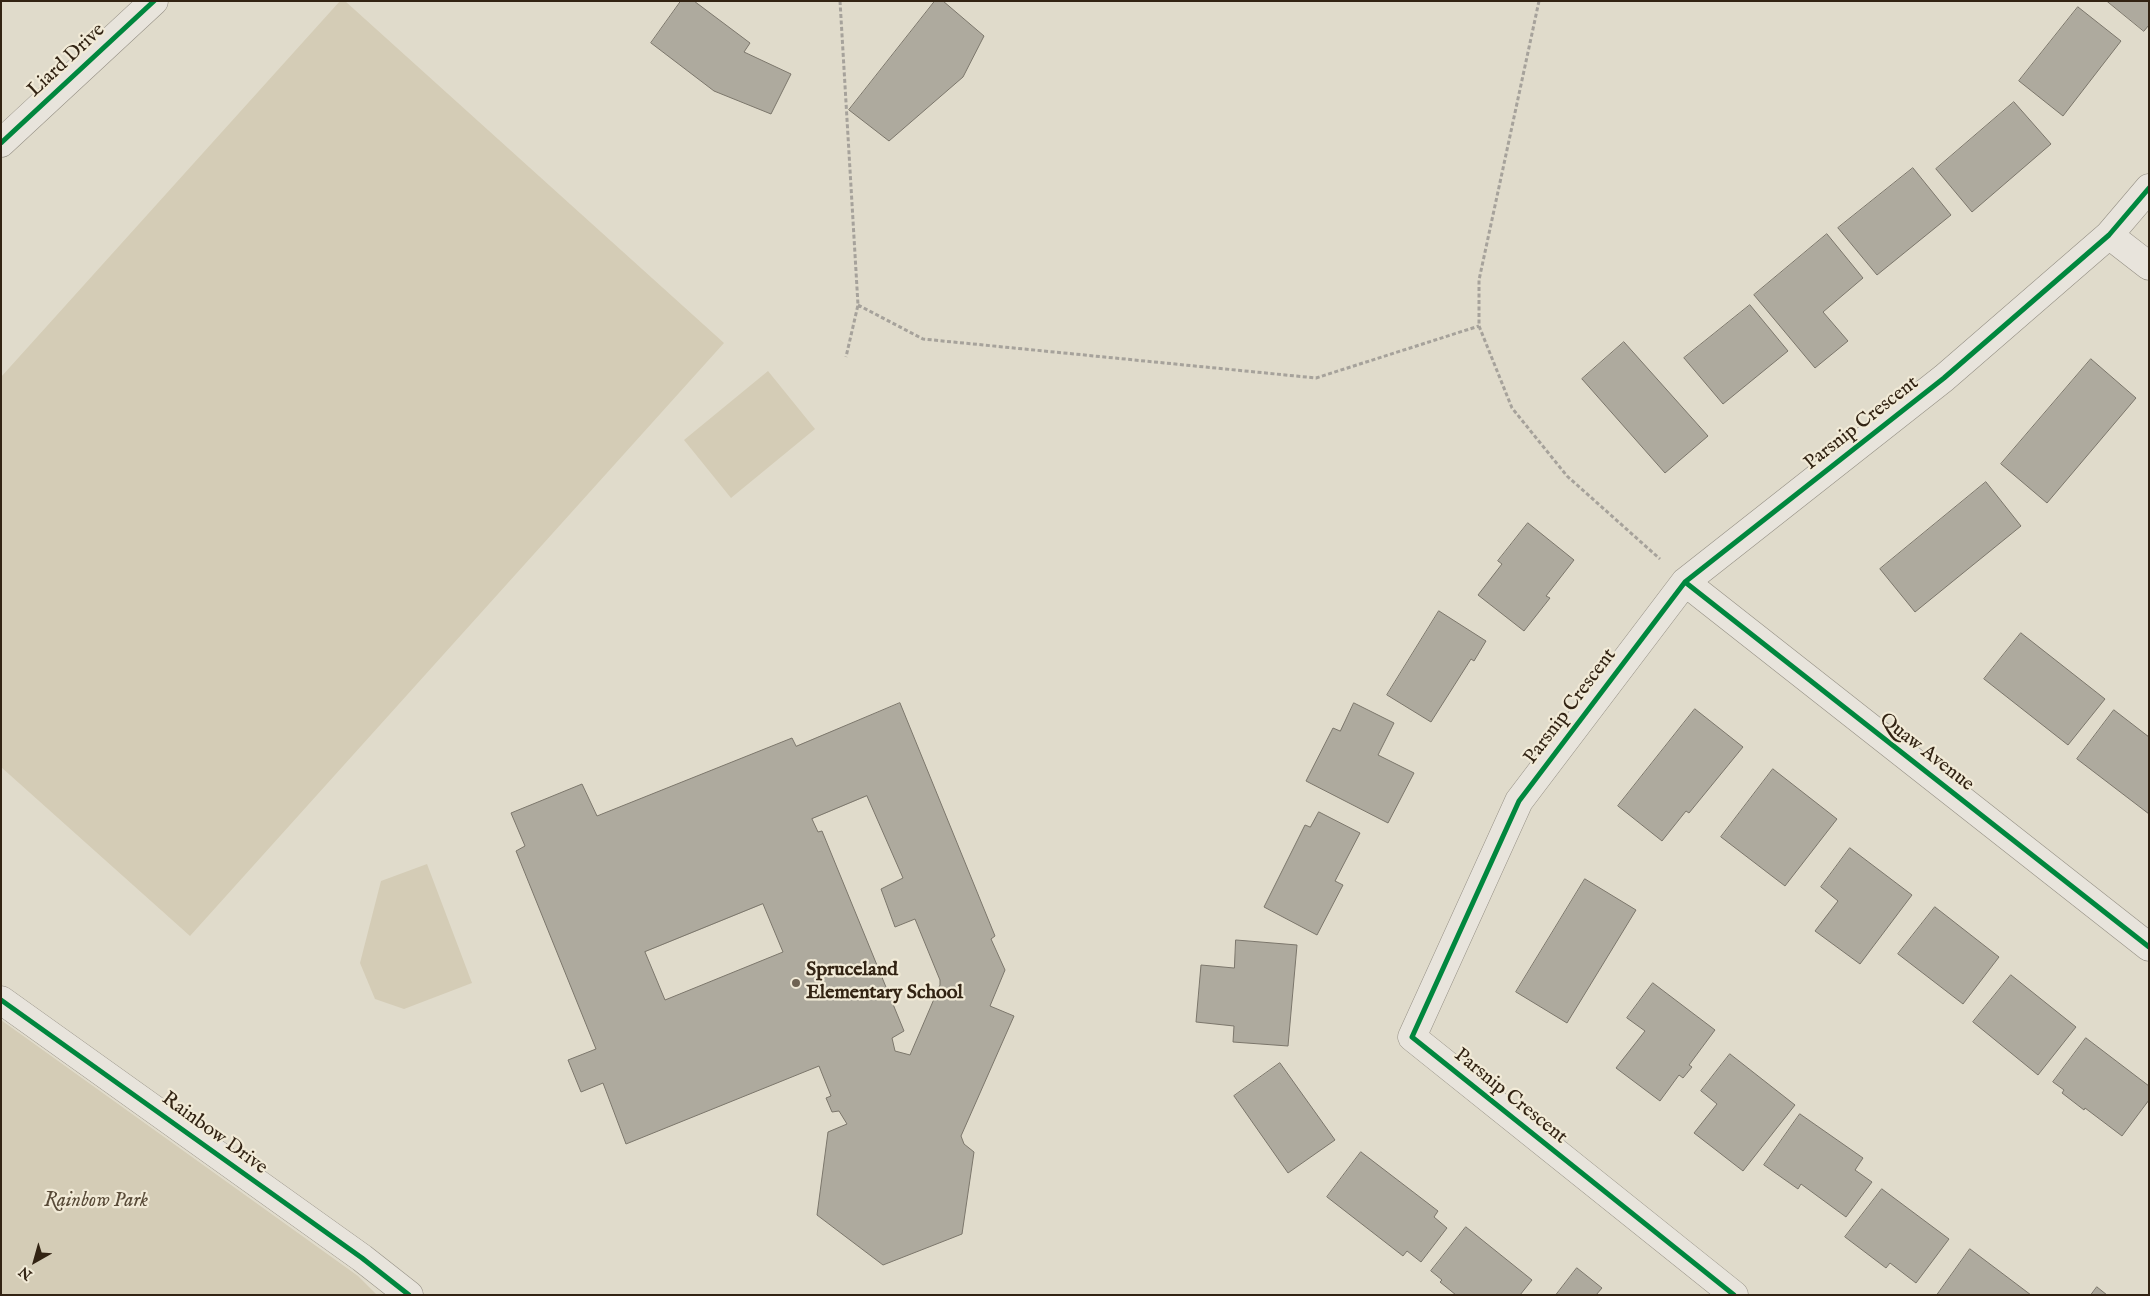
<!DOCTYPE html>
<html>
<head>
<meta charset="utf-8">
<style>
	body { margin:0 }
	#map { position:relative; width:2150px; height:1296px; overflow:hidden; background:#e0dbcb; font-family:"IM FELL English",serif }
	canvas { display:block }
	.frame { position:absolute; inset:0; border:2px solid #322313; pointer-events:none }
	.north { position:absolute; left:10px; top:1236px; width:50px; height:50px; -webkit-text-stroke:4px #f1ead7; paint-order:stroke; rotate:218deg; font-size:14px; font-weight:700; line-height:20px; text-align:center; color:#322313 }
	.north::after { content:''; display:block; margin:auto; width:18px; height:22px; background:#322313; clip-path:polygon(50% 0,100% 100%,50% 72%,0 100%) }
</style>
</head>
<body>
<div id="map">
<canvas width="2150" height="1296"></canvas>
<div class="frame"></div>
<div class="north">N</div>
</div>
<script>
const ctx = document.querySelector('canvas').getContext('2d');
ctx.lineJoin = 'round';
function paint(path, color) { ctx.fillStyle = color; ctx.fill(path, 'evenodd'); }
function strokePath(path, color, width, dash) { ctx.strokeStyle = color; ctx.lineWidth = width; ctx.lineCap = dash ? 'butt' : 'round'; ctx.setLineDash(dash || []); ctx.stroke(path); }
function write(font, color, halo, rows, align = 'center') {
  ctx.font = font + ' "IM FELL English",serif'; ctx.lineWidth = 4.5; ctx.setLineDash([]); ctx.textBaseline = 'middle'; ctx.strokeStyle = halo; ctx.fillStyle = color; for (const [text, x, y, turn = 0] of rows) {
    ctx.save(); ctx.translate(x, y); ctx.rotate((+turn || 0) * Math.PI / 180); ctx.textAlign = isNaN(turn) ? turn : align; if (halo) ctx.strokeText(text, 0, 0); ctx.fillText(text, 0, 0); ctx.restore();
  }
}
const green = new Path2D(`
	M340,1H345L724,343L190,936L1,767V377Z
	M768,371L815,429L731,498L684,440Z
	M427,864L472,983L404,1009L375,999L360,963L381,881Z
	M1,1020L358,1276L377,1295H1Z`);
const building = new Path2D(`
	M681,1H694L750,43L744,52L791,74L771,114L714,91L651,43Z
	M935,1H943L984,36L963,77L889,141L849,110Z
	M2107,1H2149V25L2144,31Z
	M2078,7L2121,41L2063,116L2019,81Z
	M2014,102L2051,144L1972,212L1936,169Z
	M1913,168L1951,215L1877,275L1838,228Z
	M1827,234L1863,278L1823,312L1848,341L1815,368L1754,295Z
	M1750,305L1788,351L1723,404L1684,358Z
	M1624,342L1708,436L1665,473L1582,379Z
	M2091,359L2136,398L2047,503L2001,464Z
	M1986,482L2021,526L1915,612L1880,569Z
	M1528,523L1574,560L1546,596L1550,598L1524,631L1478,595L1502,564L1498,561Z
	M1439,611L1486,641L1474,661L1471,659L1431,722L1387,695Z
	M2021,633L2105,699L2068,745L1984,679Z
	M900,703L995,936L991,939L1005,970L990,1006L1014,1016L961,1136L964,1144L974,1152L962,1234L883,1265L817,1215L828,1132L847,1124L839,1111L832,1112L826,1098L831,1096L819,1066L626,1144L603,1083L581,1092L568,1060L596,1049L516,851L525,846L511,813L582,784L597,816L792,738L796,746ZM867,796L903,878L881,889L895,927L915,919L940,980V985L910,1055L895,1051L892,1038L904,1031L822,831L818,832L812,819ZM763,904L783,952L665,1000L645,952Z
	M1354,703L1394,723L1378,755L1414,773L1388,823L1306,781L1333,728L1340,731Z
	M1695,709L1743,747L1689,813L1686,811L1662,841L1618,806Z
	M2114,710L2149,737V814L2077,759Z
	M1773,769L1837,819L1785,886L1721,837Z
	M1319,812L1360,833L1335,881L1343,885L1317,935L1264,907L1305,825L1310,827Z
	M1850,848L1912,895L1860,964L1815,931L1838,901L1821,887Z
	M1585,879L1636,910L1567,1023L1516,992Z
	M1935,907L1999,957L1963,1004L1898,954Z
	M1236,940L1297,945L1288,1046L1233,1042L1234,1026L1196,1022L1201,965L1234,968Z
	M2011,975L2076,1027L2038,1075L1973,1022Z
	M1653,983L1715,1030L1689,1065L1692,1067L1683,1078L1679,1075L1660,1101L1616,1068L1645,1031L1627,1018Z
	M2086,1038L2149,1086V1100L2122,1136L2085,1108L2084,1110L2062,1093L2064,1090L2053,1082Z
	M1730,1054L1795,1105L1743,1171L1694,1133L1717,1104L1701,1091Z
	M1280,1063L1335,1140L1288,1173L1234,1096Z
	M1800,1114L1863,1158L1855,1170L1872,1182L1846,1217L1801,1184L1798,1189L1764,1165Z
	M1361,1152L1438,1211L1434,1217L1447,1228L1421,1262L1407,1251L1403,1256L1327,1197Z
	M1882,1189L1949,1239L1916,1283L1890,1263L1886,1268L1845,1237Z
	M1466,1227L1532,1280L1520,1295H1456L1440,1282L1442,1280L1431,1271Z
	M1970,1249L2031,1295H1937Z
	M1577,1268L1602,1288L1596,1295H1556Z
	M2097,1287L2107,1295H2091Z`);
const path = new Path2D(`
	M840,1L858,305L846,357
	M1539,1L1479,280V326L1512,408L1567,476L1660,559
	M858,305L923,339L1316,378L1479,326`);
const minor = new Path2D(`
	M1,143L154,1
	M2109,235L2149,266
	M1685,582L2149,947
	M1,1000L362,1258L409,1295
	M1734,1295L1412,1037L1519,801L1685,582L1944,378L2109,235L2149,188`);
const cycleway = new Path2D(`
	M1,143L154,1
	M1685,582L2149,947
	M1,1000L362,1258L409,1295
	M1734,1295L1412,1037L1519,801L1685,582L1944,378L2109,235L2149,188`);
const markers = [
	[796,983,5,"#6f6353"]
];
const streetNames = [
	["Liard Drive",67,61,-43],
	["Parsnip Crescent",1862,424,-38],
	["Parsnip Crescent",1571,707,-53],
	["Quaw Avenue",1926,753,38],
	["Parsnip Crescent",1510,1097,39],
	["Rainbow Drive",214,1134,36]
];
const poiNames = [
	["Spruceland",806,971],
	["Elementary School",806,994]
];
const parkNames = [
	["Rainbow Park",96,1202]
];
paint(green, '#d4ccb6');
paint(building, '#aeaa9e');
strokePath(building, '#7b766b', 1);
strokePath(minor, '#948f84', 29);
strokePath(path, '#a6a29b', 3, [4, 2.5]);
strokePath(minor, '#e8e4dc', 28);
strokePath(cycleway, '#00873e', 5);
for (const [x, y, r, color] of markers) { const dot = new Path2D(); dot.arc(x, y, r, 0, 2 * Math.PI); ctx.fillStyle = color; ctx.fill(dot); strokePath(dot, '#f1ead7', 2); }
write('20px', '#322313', '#f1ead7', streetNames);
write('bold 20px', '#322313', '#f1ead7', poiNames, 'left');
write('italic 20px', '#584a37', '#f1ead7', parkNames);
</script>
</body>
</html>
